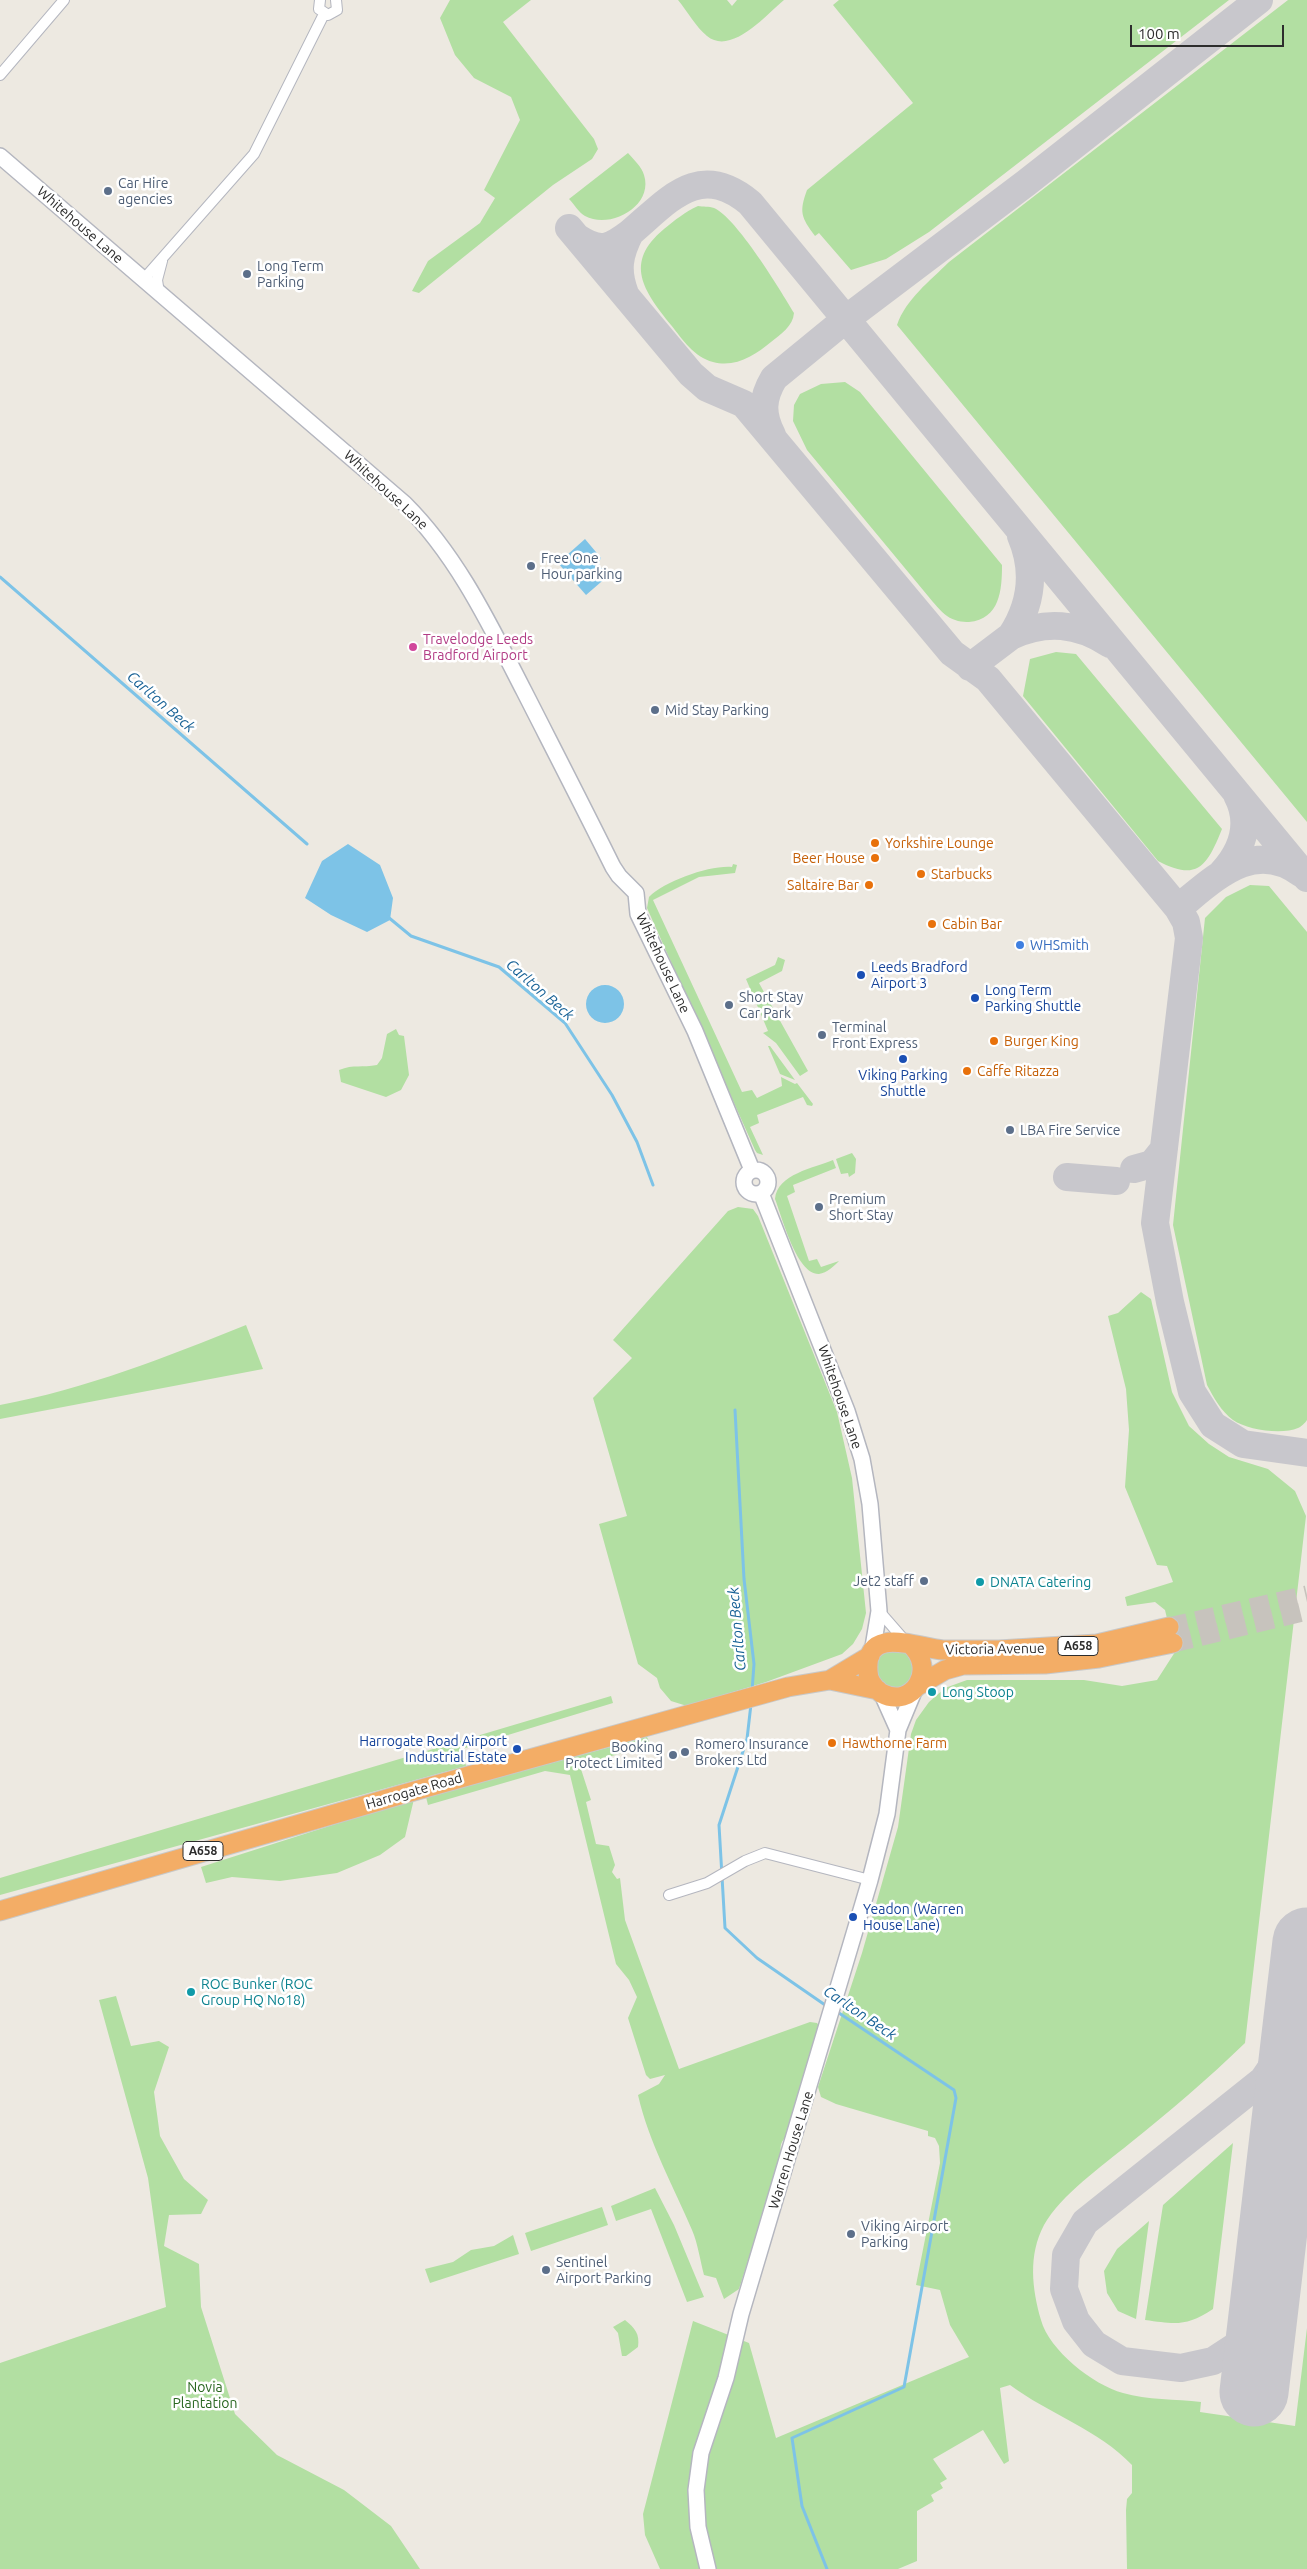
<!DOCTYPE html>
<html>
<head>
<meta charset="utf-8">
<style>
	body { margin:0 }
	#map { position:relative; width:1307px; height:2569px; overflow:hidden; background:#ede9e1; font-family:Ubuntu,sans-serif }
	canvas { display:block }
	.scale { position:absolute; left:1130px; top:25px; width:154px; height:22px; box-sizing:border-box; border:2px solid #2d2d2d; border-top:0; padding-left:6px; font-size:15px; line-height:18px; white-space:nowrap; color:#2d2d2d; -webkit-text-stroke:4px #fff; paint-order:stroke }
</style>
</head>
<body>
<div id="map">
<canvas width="1307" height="2569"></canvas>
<div class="scale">100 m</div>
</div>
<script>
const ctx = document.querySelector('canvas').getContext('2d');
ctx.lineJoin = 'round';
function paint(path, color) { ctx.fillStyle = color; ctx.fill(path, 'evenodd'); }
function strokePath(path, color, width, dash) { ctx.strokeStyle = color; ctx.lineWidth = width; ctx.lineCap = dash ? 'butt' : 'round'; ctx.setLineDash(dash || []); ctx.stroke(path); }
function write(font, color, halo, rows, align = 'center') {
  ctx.font = font + ' Ubuntu,sans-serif'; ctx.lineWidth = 5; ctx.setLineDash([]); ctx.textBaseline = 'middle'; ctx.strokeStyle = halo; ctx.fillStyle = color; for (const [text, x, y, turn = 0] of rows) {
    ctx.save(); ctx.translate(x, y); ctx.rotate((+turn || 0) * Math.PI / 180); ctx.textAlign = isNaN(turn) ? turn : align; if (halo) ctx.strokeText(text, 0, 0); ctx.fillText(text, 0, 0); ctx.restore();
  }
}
const green = new Path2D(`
	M450,0H531L503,22L594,139L598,149L592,159L553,185L419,293L412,291L428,261L480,223L495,198L484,190L520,120L511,97L474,78L455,55L440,18Z
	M678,0H727L732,6L737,0H784C766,15 731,56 707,36C696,27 687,11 678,0Z
	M839,0H1229L929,232L886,259L851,270L819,233L815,236C801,217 799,212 807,190L913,103L833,5Z
	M1288,0H1307V822L897,325C906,299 930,281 949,262Z
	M628,153C633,159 642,167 644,175C654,206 610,230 585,216C579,213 574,204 569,199Z
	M698,206C703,207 709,206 714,208C736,217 781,291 794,313C793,326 781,334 771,342C755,355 736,368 713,362C694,357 683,340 671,325C644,291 623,263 664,229C675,220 685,212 698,206Z
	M845,382L860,392L1002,565C1002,590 1000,619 969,622C962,622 954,621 947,616C940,611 934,603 928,596L807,450L793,421L794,405L800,394L821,384Z
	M1056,652L1076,654L1222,829C1207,866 1198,882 1158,861L1023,696L1030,659Z
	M733,864L737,865L735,873L699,877L653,900L742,1092L752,1090L757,1098L782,1086L781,1077L795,1084L797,1083L813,1104L812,1106L807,1105L803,1097L757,1115L759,1123L750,1127L763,1155L757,1153L755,1150L647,908L649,897C665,881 710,865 732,867Z
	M1250,885L1269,886L1307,932V1420C1305,1423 1301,1427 1298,1428C1282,1435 1247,1430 1233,1420C1221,1411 1214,1398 1207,1385L1173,1225L1205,918L1226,897Z
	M778,957L785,960L782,971L759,983L808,1071L800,1076L776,1043L763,1033L768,1031L746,979L775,965Z
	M396,1029L399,1035L404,1036L409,1075L401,1090L386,1097L341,1082L339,1070C354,1064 362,1068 377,1065L382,1058L387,1034Z
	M768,1046H770L795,1080L780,1074Z
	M852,1153L856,1159L855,1173L849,1177L848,1173L841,1174L836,1159Z
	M833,1160L836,1168L793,1185L795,1192L787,1196L809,1261L817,1259L821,1267L839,1261C834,1266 827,1273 819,1274C797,1275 782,1217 775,1199C777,1174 814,1168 833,1160Z
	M738,1207L753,1209L758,1216L837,1412L852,1478L866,1613L862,1629L853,1644L842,1654L766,1682L687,1706L671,1701L660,1688L657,1678L638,1664L599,1524L627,1516L593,1398L632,1358L613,1340L728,1211Z
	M1141,1292L1151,1299L1172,1392L1189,1426L1209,1444L1229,1457L1268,1469L1295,1491L1306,1516L1245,2043C1208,2079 1169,2112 1129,2144C1102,2166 1061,2195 1044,2225C1028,2255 1032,2289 1041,2320C1049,2350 1093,2385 1123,2393C1147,2400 1176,2399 1201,2402L1200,2412L1295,2426L1307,2328V2569H1127L1126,2510L1127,2499L1132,2493V2465C1099,2430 1049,2414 1010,2385L1000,2388L1009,2461L1004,2464L983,2430L933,2459L947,2479L940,2483L943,2488L931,2495L934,2501L917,2511V2561L898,2569H660L645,2535L643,2514L693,2321L749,2343L776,2438L969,2357L950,2325L940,2290L916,2285L940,2163L939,2146L935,2138L928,2136V2131L836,2104L821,2097L818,2087L862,1953L898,1827L911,1734L916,1720L929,1702L945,1688L967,1680H1084L1122,1686L1157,1680L1175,1652L1165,1610L1155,1602L1127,1606L1125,1597L1173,1582L1167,1566L1157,1565L1125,1487L1129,1430L1126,1389L1108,1316L1118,1313Z
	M246,1325L263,1369L0,1419V1405C86,1389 166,1357 246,1325Z
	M874 1669a20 20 0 1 1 40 0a20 20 0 1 1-40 0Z
	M611,1696L613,1703L462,1749L466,1766L0,1895V1878Z
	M647,1737L650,1744L580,1766L591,1800L586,1802L596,1844L609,1846L615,1865L612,1872L617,1879L620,1878L625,1920L679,2069L810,2022L817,2023L820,2027L791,2132C783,2139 778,2144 782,2155L739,2289L724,2299L716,2278L704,2275C700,2260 698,2244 692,2230C673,2185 649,2143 638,2095L659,2084L665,2075L650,2079L646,2075L628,2018L637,1997L629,1980L616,1964L570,1775L545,1771L428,1805L426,1797Z
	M414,1799L405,1837L380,1855L337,1873L280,1881L232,1877L206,1883L201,1867Z
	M116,1996L131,2046L159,2041L169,2047L154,2092L160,2136L184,2179L208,2200L201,2214L169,2215L164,2246L199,2264L201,2307L235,2414L277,2455L344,2490L391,2526L420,2569H0V2363L166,2307L148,2178L99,2000Z
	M1233,2143L1213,2309C1186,2327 1175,2324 1145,2320L1163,2205Z
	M655,2188L674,2225L704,2297L687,2302L651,2209L616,2221L611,2206Z
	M602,2207L608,2225L531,2251L525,2233Z
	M1149,2221L1136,2319L1118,2311L1107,2293L1104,2271L1117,2249Z
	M513,2235L519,2254L430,2283L425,2269L453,2262L471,2250L494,2246Z
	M625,2320C635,2328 640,2334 638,2347L626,2356H622L618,2333L613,2327Z`);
const water = new Path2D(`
	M585,539L601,558L598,564L608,576L586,595L558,563Z
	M348,844L380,865L393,898L390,920L367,932L331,915L305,898L322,861Z
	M586 1004a19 19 0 1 1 38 0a19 19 0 1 1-38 0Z`);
const stream = new Path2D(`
	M0,577L307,844
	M388,917L411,936L499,967L565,1023L612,1095L637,1142L653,1185
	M735,1410L744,1579L754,1664L752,1691
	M751,1704L747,1739L719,1825L725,1928L757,1958L828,2007
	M827,2569L802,2506L792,2438L904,2387L956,2098L954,2090L836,2011`);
const taxiway = new Path2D(`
	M569,228L691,374L707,388L744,404L952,653L988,679L1178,908L1186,922L1189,938L1155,1223L1170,1302L1192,1392L1213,1425L1243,1444L1307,1453
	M630,233C670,199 699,161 750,203L1307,878
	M578,238C601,253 610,248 630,233C619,255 616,270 625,294
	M772,435C761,414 762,398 774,378L846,319L1026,183L1259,0
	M1021,536C1036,571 1032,604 1011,636C1046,620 1078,623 1110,644
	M970,667L1011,636
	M1222,873C1242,851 1252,823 1237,795
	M1178,908C1214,879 1254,837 1302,874
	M1134,1169L1152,1164L1164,1149
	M1067,1177L1116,1181
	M1267,2286L1257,2319L1239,2344L1213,2361L1181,2368L1122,2361L1094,2344L1076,2321L1064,2289L1066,2255L1085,2222L1263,2080L1285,2048L1295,2025L1301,2000`);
const runway = new Path2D(`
	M1254,2392L1307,1942`);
const highwayTunnel = new Path2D(`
	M1169,1627L1307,1595
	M1173,1643L1307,1611`);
const street = new Path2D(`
	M320,0L319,9L328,15L337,10L336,0
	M0,75L64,0
	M143,280L254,154L324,14
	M159,293L157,280L162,261
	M879,1611L906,1642
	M669,1895L707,1883L745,1861L765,1853L870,1880`);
const secondary = new Path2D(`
	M0,156L405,504C458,557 490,625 524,691C554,750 584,808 613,867L619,876L636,893L638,914L695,1031L752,1170
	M744 1182a12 12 0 1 1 24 0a12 12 0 1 1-24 0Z
	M761,1193L847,1411L862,1459L870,1504L879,1611L872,1653
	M881,1692L898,1730
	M708,2569L698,2527L696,2490L701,2453L726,2378L741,2314L870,1880L887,1814L898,1730L915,1689`);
const highway = new Path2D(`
	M910,1644C938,1669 913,1710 881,1693C874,1688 868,1680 868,1671C865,1624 918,1648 943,1650H999L1097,1644L1169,1627
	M830,1680L870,1656
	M916,1687L945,1670L963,1665L1045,1664L1099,1658L1173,1643
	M0,1911L407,1793L788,1687L830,1680L878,1690`);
const markers = [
	[108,191,5,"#5c6f8a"],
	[247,274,5,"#5c6f8a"],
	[531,566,5,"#5c6f8a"],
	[413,647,5,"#d1479c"],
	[655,710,5,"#5c6f8a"],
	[875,843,5,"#e8710a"],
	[875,858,5,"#e8710a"],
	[921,874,5,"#e8710a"],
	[869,885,5,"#e8710a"],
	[932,924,5,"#e8710a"],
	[1020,945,5,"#3f7fe0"],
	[861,975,5,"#1a4fb4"],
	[975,998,5,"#1a4fb4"],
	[729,1005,5,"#5c6f8a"],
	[822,1035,5,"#5c6f8a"],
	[994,1041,5,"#e8710a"],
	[903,1059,5,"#1a4fb4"],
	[967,1071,5,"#e8710a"],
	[1010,1130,5,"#5c6f8a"],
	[819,1207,5,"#5c6f8a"],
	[924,1581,5,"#5c6f8a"],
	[980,1582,5,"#0f9aa8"],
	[932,1692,5,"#0f9aa8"],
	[832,1743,5,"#e8710a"],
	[517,1749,5,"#1a4fb4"],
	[685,1752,5,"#5c6f8a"],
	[673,1755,5,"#5c6f8a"],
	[853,1917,5,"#1a4fb4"],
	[191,1992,5,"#0f9aa8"],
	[851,2234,5,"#5c6f8a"],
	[546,2270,5,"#5c6f8a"]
];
const shields = [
	[1078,1646,40],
	[203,1851,40]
];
const shieldNames = [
	["A658",1078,1646],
	["A658",203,1851]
];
const serviceNames = [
	["Car Hire",118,183],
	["agencies",118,199],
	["Long Term",257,266],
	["Parking",257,282],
	["Free One",541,558],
	["Hour parking",541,574],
	["Mid Stay Parking",665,710],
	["Short Stay",739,997],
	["Car Park",739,1013],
	["Terminal",832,1027],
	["Front Express",832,1043],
	["LBA Fire Service",1020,1130],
	["Premium",829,1199],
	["Short Stay",829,1215],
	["Jet2 staff",914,1581,"right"],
	["Romero Insurance",695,1744],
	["Brokers Ltd",695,1760],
	["Booking",663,1747,"right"],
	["Protect Limited",663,1763,"right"],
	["Viking Airport",861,2226],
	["Parking",861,2242],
	["Sentinel",556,2262],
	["Airport Parking",556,2278]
];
const streetNames = [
	["Whitehouse Lane",80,225,41],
	["Whitehouse Lane",386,490,43],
	["Whitehouse Lane",663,963,65],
	["Whitehouse Lane",840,1397,71],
	["Victoria Avenue",995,1649,-1],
	["Harrogate Road",414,1791,-16],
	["Warren House Lane",791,2150,-73]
];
const hotelNames = [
	["Travelodge Leeds",423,639],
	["Bradford Airport",423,655]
];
const foodNames = [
	["Yorkshire Lounge",885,843],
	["Beer House",865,858,"right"],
	["Starbucks",931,874],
	["Saltaire Bar",859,885,"right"],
	["Cabin Bar",942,924],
	["Burger King",1004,1041],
	["Caffe Ritazza",977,1071],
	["Hawthorne Farm",842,1743]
];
const shopNames = [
	["WHSmith",1030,945]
];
const transitNames = [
	["Leeds Bradford",871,967],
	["Airport 3",871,983],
	["Long Term",985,990],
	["Parking Shuttle",985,1006],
	["Viking Parking",903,1075,"center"],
	["Shuttle",903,1091,"center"],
	["Harrogate Road Airport",507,1741,"right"],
	["Industrial Estate",507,1757,"right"],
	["Yeadon (Warren",863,1909],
	["House Lane)",863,1925]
];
const cultureNames = [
	["DNATA Catering",990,1582],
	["Long Stoop",942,1692],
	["ROC Bunker (ROC",201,1984],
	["Group HQ No18)",201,2000]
];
const parkNames = [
	["Novia",205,2387],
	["Plantation",205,2403]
];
const waterNames = [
	["Carlton Beck",161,702,41],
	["Carlton Beck",540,990,41],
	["Carlton Beck",737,1629,-95],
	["Carlton Beck",860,2013,34]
];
paint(green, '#b2dfa2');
paint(water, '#7dc3e7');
strokePath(stream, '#7dc3e7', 3);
strokePath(taxiway, '#c8c7cc', 28);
strokePath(runway, '#c8c7cc', 69);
strokePath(highwayTunnel, '#c7c3bd', 19, [19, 9]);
strokePath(street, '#b4b6bf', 12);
strokePath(secondary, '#b4b6bf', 18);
strokePath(highway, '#c8c8c8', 21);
strokePath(street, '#fff', 10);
strokePath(secondary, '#fff', 15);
strokePath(highway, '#f3ad66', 19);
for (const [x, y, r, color] of markers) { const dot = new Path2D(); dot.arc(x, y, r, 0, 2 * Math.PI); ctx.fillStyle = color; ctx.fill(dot); strokePath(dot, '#fff', 2); }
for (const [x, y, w] of shields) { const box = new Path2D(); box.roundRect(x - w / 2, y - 9.5, w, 19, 4); ctx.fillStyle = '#fff'; ctx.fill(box); strokePath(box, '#2d2d2d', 1); }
write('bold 12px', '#2d2d2d', null, shieldNames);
write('14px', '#4e5e75', '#fff', serviceNames, 'left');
write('14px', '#2d2d2d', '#fff', streetNames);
write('14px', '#b23c85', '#fff', hotelNames, 'left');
write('14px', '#c56008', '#fff', foodNames, 'left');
write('14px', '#366cbe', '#fff', shopNames, 'left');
write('14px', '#164399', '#fff', transitNames, 'left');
write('14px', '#0d838f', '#fff', cultureNames, 'left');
write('14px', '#2a6721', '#fff', parkNames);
write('italic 15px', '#186296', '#fff', waterNames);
</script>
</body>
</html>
